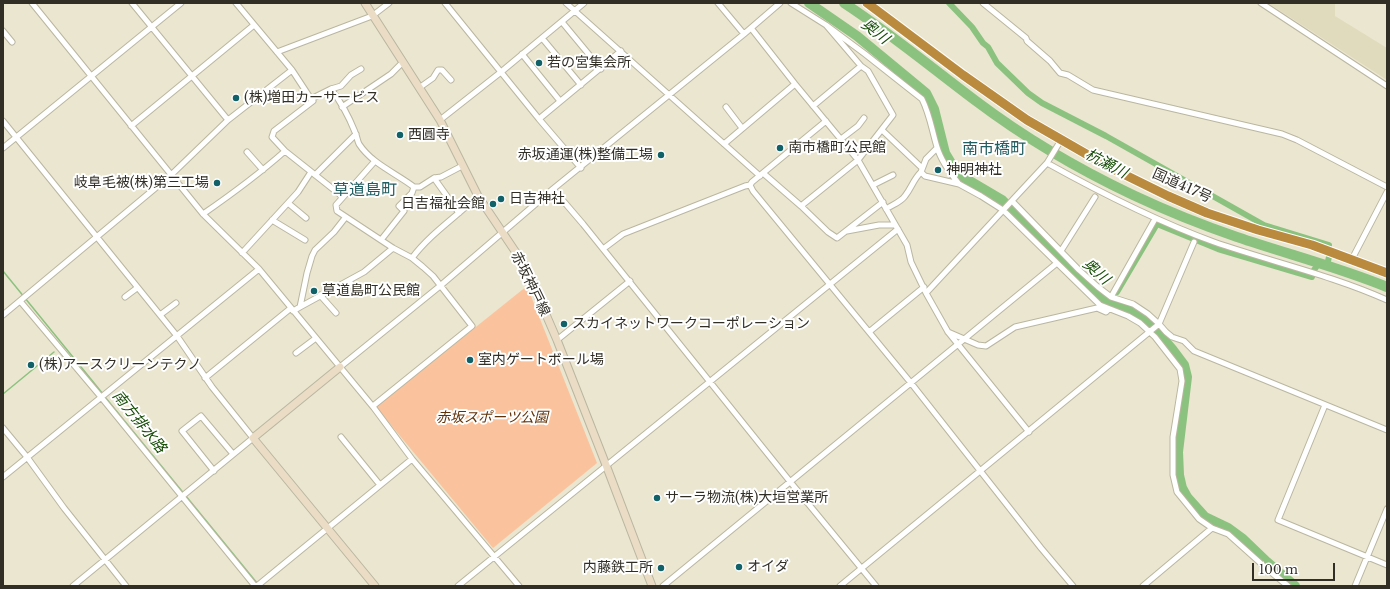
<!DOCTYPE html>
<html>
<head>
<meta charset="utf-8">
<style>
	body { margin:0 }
	#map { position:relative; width:1390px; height:589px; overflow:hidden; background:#ebe6d0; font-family:"Libre Baskerville",serif }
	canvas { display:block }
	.frame { position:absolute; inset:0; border:4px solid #302e25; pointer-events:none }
	.scale { position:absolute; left:1252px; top:563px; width:83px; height:18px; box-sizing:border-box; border:2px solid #302e25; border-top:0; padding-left:5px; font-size:12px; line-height:14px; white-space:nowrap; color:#302e25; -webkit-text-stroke:3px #fff; paint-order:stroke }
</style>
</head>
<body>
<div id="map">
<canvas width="1390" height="589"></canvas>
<div class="frame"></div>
<div class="scale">100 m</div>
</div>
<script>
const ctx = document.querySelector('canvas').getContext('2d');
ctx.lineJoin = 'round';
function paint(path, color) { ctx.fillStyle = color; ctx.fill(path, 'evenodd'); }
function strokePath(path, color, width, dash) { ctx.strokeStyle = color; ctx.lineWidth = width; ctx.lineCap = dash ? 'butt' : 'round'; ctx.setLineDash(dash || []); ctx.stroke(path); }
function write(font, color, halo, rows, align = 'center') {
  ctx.font = font + ' "Libre Baskerville","Noto Sans JP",serif'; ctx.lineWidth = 4; ctx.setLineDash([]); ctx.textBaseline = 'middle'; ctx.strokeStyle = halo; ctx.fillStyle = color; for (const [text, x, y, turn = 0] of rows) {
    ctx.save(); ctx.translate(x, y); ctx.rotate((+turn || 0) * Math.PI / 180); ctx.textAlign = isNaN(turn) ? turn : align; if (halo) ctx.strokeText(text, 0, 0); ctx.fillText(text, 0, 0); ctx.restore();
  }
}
const built = new Path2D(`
	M1268,3H1335V16L1387,48V80Z`);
const green = new Path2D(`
	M527,286L597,463L493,548L376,407Z`);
const stream = new Path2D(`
	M3,271L103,394
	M3,394L54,352
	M105,397L257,583`);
const canal = new Path2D(`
	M949,3L972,27L983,43L988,47L997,63L1028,93L1042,103L1106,136L1264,225L1329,245
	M1327,265L1329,257
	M1314,270L1319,263
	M1117,292L1157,224L1218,249L1312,277`);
const river = new Path2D(`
	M809,3L857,36L926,93L934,109L945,153L954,168L963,177L1002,200L1089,288L1103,298L1125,307L1145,318L1172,349L1184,365L1187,377L1178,452L1179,475L1182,488L1187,497L1205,517L1228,528L1243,539L1267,562L1295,586
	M844,3C890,33 932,68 976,101C1025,138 1078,169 1133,195C1167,211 1202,225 1237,237C1287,254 1338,267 1387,287`);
const street = new Path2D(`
	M32,3L203,214L259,269L374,408L412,459L519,586
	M236,3L292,70L311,99L331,89L341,86L351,75L361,69
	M445,3L539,119L581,168
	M566,3L760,176
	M718,3L744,34
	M791,3L826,25L861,66L813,106
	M983,3L1026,38L1027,41L1050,61L1060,73L1068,75L1093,90L1282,134L1297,140L1387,187
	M1261,3L1387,86
	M562,22L601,69
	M826,25L865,54L922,99C930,115 932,131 937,147C941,161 950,173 959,184L925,176L921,172L926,159L937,148
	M751,28L795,84L858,160L907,245L911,262L926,293L948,332L1029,432
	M3,31L12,42
	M542,38L581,85
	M277,52L372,16L389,3
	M522,54L560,101
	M419,88L433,78L438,70H442L451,80
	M331,89C341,102 349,117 355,132C357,136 357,140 359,144C372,164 396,173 414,187H420L434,178L441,177L462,166
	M311,99L313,101L274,131L272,137L285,151L343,197
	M342,107L391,74L402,63
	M726,107L742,128
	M539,119L621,51
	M228,120L292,70
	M440,120L501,72L584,3
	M3,121L177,336L212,387L253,438L73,586
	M131,126L254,25
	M882,130L922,168
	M841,139L858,126L864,118
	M724,144L795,84
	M3,148L181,3
	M247,152L263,170
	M1047,163C1101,193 1156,221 1214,242C1272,262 1331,275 1387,300
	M763,173L801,206L858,160L893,115L868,71L861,66
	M315,175L356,134
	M434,178L459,213
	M959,184L981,196L1003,210L1057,263
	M750,185L753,191L911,383L1041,548L1073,586
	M873,185L893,175
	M553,189L583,224L792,484L876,586
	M1012,201L1079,270L1098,287L1111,297L1133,304L1148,314L1159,324L1166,332L1172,337L1184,341L1194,351L1387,430
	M288,203L306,218
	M801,206L828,232L837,238L883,202
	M886,209C892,205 901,202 905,196C912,187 913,180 921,172
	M203,214C232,194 259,174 285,151
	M272,220L305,240
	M847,231L879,225H895
	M381,240L404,211L399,206L412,193L414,187
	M603,249L623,234L745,186L750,185L752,182L826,121
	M1061,251L1095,197
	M242,253L298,192L311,172
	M412,258C430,234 456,217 478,196
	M1352,259L1387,192
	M349,281L354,288L360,293
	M926,293L1047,163L1061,140
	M320,295L336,313
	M125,297L137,288
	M1111,297L1155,219
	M20,301L101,397L255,586
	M300,307L364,272L393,248
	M293,311L300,307L307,273L312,256L315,250L334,232L345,218
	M3,315L171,175L228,120L132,3
	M160,315L176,303
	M869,332L924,287
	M948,332L978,345L986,346L1015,327L1097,308L1106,312L1109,309
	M557,340L630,281
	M296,353L316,338
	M340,367L440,286L553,189L744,34L780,3
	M205,378L291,308
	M1325,405L1278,520L1387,565
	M373,406L472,326L433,276L423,267L412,258L393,248L337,211L336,205L375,161
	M3,428L27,457L64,508L126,586
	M341,437L380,485
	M214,471L182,431L201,416L233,454
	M3,477L259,269
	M257,586L412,459
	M458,586L898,229
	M663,586L1057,263L1100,305L1128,316L1140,323L1155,337L1180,369L1182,381L1173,437V475L1177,492L1199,519L1212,528
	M840,586L1159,324L1194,242
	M1143,586L1212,528L1228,534L1266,568L1288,586
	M1355,586L1387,509`);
const secondary = new Path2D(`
	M365,3L440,120L478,196L525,266L557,340L606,465L652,586
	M340,367L253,438L375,586`);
const highway = new Path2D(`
	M867,3L963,75L1027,120L1107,166L1168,196L1207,213L1258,230L1312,245L1387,273`);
const markers = [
	[539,63,4,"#116268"],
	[236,98,4,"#116268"],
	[400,135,4,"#116268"],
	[780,148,4,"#116268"],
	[661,155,4,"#116268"],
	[938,170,4,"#116268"],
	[217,183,4,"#116268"],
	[501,199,4,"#116268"],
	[493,204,4,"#116268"],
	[314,291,4,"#116268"],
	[564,324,4,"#116268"],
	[470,360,4,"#116268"],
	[31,365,4,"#116268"],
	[657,498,4,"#116268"],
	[739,567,4,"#116268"],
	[661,568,4,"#116268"]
];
const poiNames = [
	["若の宮集会所",547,63],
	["(株)増田カーサービス",244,98],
	["西圓寺",408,135],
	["南市橋町公民館",788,148],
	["赤坂通運(株)整備工場",653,155,"right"],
	["神明神社",946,170],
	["岐阜毛被(株)第三工場",209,183,"right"],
	["日吉神社",509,199],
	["日吉福祉会館",485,204,"right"],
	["草道島町公民館",322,291],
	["スカイネットワークコーポレーション",572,324],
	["室内ゲートボール場",478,360],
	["(株)アースクリーンテクノ",39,365],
	["サーラ物流(株)大垣営業所",665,498],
	["オイダ",747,567],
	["内藤鉄工所",653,568,"right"]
];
const streetNames = [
	["国道417号",1182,186,24],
	["赤坂神戸線",530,284,64]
];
const parkNames = [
	["赤坂スポーツ公園",492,418]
];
const waterNames = [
	["奥川",875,32,38],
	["杭瀬川",1106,164,28],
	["奥川",1096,272,41],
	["南方排水路",139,422,51]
];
const quarterNames = [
	["南市橋町",994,149],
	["草道島町",365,190]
];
paint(built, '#e1dbbe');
paint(green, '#fac39d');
strokePath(stream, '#8bc27f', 1.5);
strokePath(canal, '#8bc27f', 6);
strokePath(river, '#8bc27f', 10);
strokePath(street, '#bab6a0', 7);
strokePath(secondary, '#bab6a0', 9);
strokePath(highway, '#fff', 11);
strokePath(street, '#fff', 5);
strokePath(secondary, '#eadcc5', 7);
strokePath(highway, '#ba8b3e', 9);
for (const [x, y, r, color] of markers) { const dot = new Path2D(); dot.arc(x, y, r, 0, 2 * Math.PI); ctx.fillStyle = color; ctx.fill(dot); strokePath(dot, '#fff', 1.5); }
write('14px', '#302e25', '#fff', poiNames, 'left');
write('14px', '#302e25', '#fff', streetNames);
write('italic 14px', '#603208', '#fff', parkNames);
write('italic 15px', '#164c06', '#fff', waterNames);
write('16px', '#225d61', '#fff', quarterNames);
</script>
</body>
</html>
